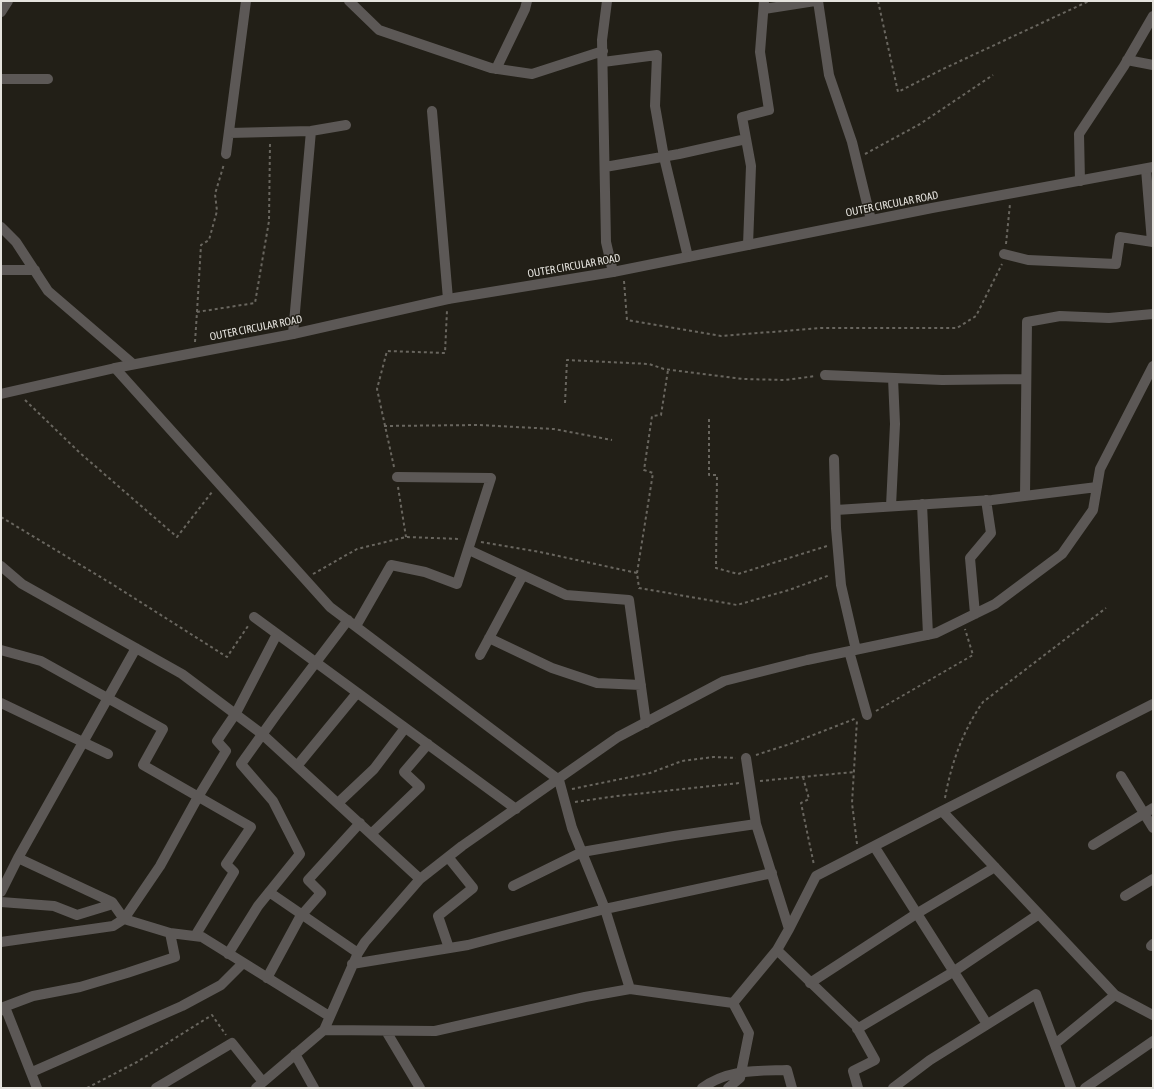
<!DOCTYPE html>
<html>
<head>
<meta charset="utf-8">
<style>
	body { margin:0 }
	#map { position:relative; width:1154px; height:1089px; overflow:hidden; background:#221f17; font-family:"Asap Condensed",sans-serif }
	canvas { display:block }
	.frame { position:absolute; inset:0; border:2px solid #e5e3de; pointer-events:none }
</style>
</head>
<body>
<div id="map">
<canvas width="1154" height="1089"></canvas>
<div class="frame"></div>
</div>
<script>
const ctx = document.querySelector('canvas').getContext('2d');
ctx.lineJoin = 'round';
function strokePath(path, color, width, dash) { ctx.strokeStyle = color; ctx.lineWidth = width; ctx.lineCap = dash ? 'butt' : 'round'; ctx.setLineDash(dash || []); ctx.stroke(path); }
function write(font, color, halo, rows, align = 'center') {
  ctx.font = font + ' "Asap Condensed",sans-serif'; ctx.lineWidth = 3; ctx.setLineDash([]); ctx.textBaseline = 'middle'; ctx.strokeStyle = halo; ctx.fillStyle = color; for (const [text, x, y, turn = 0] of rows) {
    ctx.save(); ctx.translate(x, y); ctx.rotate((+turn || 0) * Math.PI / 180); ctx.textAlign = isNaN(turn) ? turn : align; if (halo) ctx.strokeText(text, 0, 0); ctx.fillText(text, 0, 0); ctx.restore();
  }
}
const path = new Path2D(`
	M878,1L898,92L943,69L1089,1
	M865,154L920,124L993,75
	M1006,244L1010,204
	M624,281L627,320L721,336L821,328H957L976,316L1002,264
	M197,312L201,245L209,240L217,211L215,194L224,164
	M195,342L197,312L255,303L269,221L270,143
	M25,400L80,453L177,537L212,492
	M565,403L567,360L649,364L664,369L743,379L785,380L816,376
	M709,419V475H717L716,568L738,574L827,546
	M384,426L479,425L554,429L612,440
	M394,467L377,389L387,351L445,353L447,310
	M398,487L406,537
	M1,517L112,584L227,657L248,626
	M481,542L540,552L637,573L639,588L737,605L789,590L830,575
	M637,573L653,473L644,470L652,416L661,415L668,370
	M313,574L357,549L406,537L461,539
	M876,711L973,655L965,629
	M756,755L790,744L857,718
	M803,777L809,799L801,803L814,865
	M760,781L854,772
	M572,789L650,773L682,761L713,757L736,758
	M945,798C951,764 963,730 983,702L1106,608
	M575,802L617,796L740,783
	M857,844L852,803L857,720
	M87,1088L137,1062L212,1015L226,1035`);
const minor = new Path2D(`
	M349,1L379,30L491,68L532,74L603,51
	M607,1L602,40L606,242L613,272
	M818,1L829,75L852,142L871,220
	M764,9L815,1
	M1,12L8,1
	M1127,60L1153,65
	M603,62L657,55L655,106L664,157L688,257
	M496,69L525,9L527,1
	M1,79H48
	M432,111L448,299
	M229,133L311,131L346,125
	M226,154L246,1
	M605,167L679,154L746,139
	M1146,169L1152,242
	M1080,181L1079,134L1124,66L1153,16
	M1,227L16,242L48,291L133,364
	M748,245L751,166L742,117L769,110L760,52L764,1
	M1004,254L1028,260L1116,264L1120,237L1153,242
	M1,270H35
	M293,334L311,131
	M115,368L330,607L559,780L572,828L605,909L630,989
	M825,375L942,380L1026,379
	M834,459L836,528L841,585L856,650
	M1025,496L1027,322L1060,316L1109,318L1153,314
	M922,504L928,635
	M891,506L895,424L893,378
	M836,510L992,500L1097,487
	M469,550L566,595L629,600L646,723
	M1,566L22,584L182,674L262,734L420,879
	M975,614L970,558L991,533L986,500
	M254,617L516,809
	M356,626L391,565L425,572L457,584L491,478L397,477
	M489,638L552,668L597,683L641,685
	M1,650L41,661L163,729L143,765L251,827L226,864L234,872L195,936
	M849,651L867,715
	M480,655L523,575
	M1,703L108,754
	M1153,704L942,811L1115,995L1153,1015
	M746,758L756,824L789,929L777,950
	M297,766L357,693
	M1121,776L1153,828
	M338,803L374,769L405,728
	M371,834L420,787L404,772L428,744
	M1093,845L1153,808
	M874,846L987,1024
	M448,857L473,888L438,916L449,948
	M18,858L112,902L124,919L170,933L202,937L329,1016
	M513,886L582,852L674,836L756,824
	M1,892L18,858L136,648
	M269,892L358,953
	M1125,896L1153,879
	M1,902L54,906L77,915L113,904
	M789,929L816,876L942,811
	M1,942L113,926L124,919L160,866L198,797L226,751L217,741L236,713L277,634
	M1151,946L1153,944
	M228,954L258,906L300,854L273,801L241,764L276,715L348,620
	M352,964L468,945L605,909L772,873
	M267,978L300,917L321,893L308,880L360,823
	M810,983L916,914L995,867
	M1,1008L33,996L80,987L127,973L175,957L170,933
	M1,1009L7,1012L37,1088
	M857,1029L953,972L1039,914
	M324,1030L435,1031L585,997L630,989L733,1003L777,950L856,1026L875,1060L853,1071L858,1088
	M386,1031L420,1088
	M1055,1044L1115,995
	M295,1054L314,1088
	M32,1072L182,1006L221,985L243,963
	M156,1088L232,1043L263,1082
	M256,1088L324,1030L358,953L365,942L420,879L462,846L618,737L724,681L807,660L936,633L995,604L1062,554L1093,510L1100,469L1153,366
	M702,1088C728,1069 756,1071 787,1070L792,1088
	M728,1088L740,1078L749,1033L733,1003
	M893,1088L930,1060L1036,994L1071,1088
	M1085,1088L1153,1041`);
const tertiary = new Path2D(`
	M1,394L115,368L293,334L448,299L613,272L932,208L1153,167`);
const streetNames = [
	["OUTER CIRCULAR ROAD",892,204,-11],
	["OUTER CIRCULAR ROAD",574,266,-10],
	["OUTER CIRCULAR ROAD",256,328,-11]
];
strokePath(path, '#69665f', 2, [3, 3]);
strokePath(minor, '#5c5856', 10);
strokePath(tertiary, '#5c5856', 10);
write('11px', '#e5e3de', '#221f17', streetNames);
</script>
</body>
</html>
